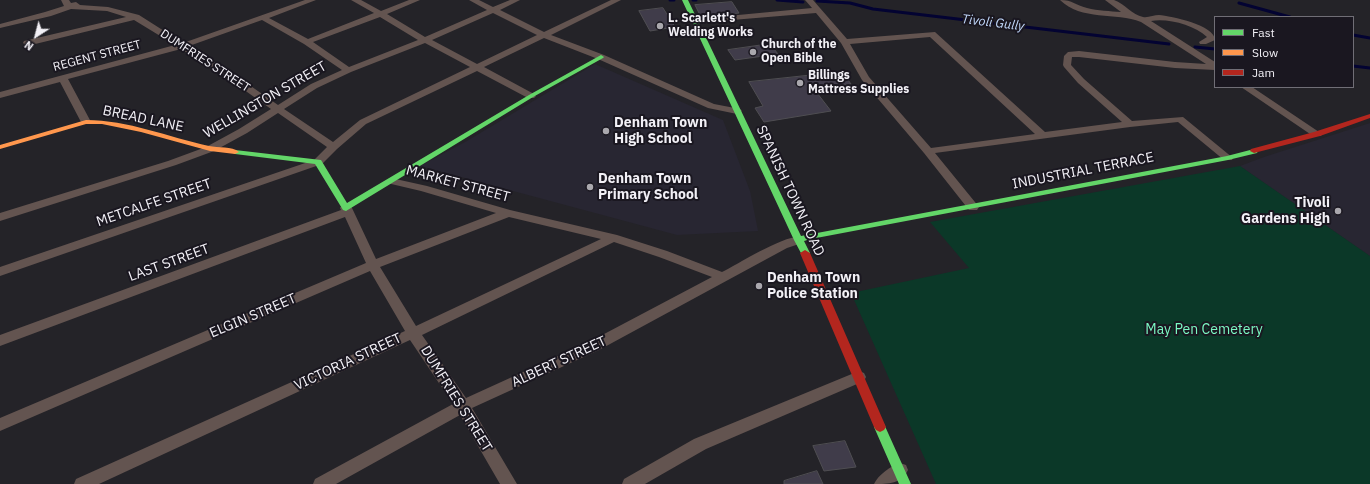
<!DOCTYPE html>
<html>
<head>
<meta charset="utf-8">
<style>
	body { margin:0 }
	#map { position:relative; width:1370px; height:484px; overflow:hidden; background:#242328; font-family:"IBM Plex Sans",sans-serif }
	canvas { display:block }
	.legend { position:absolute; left:1214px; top:16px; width:140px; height:72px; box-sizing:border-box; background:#1a1720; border:1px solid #706e76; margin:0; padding:5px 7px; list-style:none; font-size:12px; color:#f2f0f6 }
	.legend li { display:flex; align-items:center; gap:8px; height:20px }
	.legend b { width:20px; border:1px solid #706e76 }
	.north { position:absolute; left:16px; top:16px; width:40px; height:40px; -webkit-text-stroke:3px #1a1720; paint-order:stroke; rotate:216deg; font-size:11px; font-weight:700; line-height:16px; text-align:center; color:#f2f0f6 }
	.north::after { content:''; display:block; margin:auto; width:14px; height:18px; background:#f2f0f6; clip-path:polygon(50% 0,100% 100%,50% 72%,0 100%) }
</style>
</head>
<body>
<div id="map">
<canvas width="1370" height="484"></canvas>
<ul class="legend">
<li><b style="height:5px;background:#63d668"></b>Fast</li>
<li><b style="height:5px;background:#ff974d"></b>Slow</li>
<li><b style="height:5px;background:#b3261e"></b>Jam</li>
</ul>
<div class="north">N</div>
</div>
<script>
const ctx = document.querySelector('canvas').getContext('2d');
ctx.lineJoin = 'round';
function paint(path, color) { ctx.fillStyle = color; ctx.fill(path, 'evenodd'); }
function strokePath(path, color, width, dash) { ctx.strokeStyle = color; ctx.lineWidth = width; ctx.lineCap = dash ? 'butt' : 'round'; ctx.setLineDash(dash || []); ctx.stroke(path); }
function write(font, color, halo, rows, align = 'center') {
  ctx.font = font + ' "IBM Plex Sans",sans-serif'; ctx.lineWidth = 4; ctx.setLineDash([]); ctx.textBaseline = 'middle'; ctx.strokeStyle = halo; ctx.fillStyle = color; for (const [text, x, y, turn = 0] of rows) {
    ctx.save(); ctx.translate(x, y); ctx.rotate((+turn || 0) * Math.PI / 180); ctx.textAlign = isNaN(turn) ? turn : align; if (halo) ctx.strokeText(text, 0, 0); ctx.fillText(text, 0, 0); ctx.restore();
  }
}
const built = new Path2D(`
	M595,64L723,120L750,191L758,231L677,235L420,166L467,141Z
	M1370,123V256L1240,166L1264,157Z`);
const green = new Path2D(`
	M1240,166L1370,256V484H936L851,293L969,268L930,222Z`);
const stream = new Path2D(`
	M670,0H674
	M693,0H696
	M777,0L803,2
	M817,1L850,3L873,9L1169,44
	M1239,3L1290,17
	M1353,35L1370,38
	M1195,47L1215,49
	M1353,66L1370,68`);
const building = new Path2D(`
	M732,2L739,13L701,17L695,5Z
	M663,8L675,27L650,31L639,11Z
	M770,44L778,54L735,60L728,50Z
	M842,72L851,84L814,89L831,111L764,122L755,108L763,106L749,82Z
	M845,441L856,467L824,471L813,446Z
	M817,471L823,484H784V481Z`);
const street = new Path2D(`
	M61,0H69L71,3L76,2L80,5L108,7L139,15L183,43L305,0H316L269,18L308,39L374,13L351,0H361L381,11L409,0H420L387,14L425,37L487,10L469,0H479L493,7L510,0H520L500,10L544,32L611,0H621L551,35L604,55L714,104L740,109L742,111L737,114L708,108L598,59L544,38L484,67L534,94L536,96L534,98H528L477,71L366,124L337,149L322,164L0,276V267L314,160L327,147L278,113L247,133L214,151L176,165L0,221V213L168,161L206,147L239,129L271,109L226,77L181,49L68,79L91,122L89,124H83L81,122L60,82L0,98V92L175,45L134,20L27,46L23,43L24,41L126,17L107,11L71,9L51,16L0,28V24L45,12L64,6ZM493,13L537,35L477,64L432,40ZM380,17L418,40L349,67L313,42ZM262,20L304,44L342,70L311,84L278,105L232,73L189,46ZM425,43L470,67L360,120L333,142L284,109L317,88L351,72Z
	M805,0H813L847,39L935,32L1045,132L1122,122L1078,83L1064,67L1063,65L1064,56L1068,52L1079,51L1175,62L1206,64L1141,22C1116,12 1081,21 1060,0C1073,0 1075,5 1087,8C1098,11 1110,11 1121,12L1105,0C1108,0 1112,0 1114,0C1125,4 1132,15 1143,17C1148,18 1154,15 1159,15C1171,16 1215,25 1215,40L1206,44H1200L1199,42L1207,37C1194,25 1168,18 1151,21L1215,62V70L1175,68L1079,57H1072L1071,65L1084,79L1132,121L1183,117L1233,158L1232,160H1224L1178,122L1130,127L935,153L979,207L977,210H969L924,153L862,80L841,43L816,13L696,23L692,21L696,19L812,8ZM930,37L1035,134L931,148L869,77L850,44Z
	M1241,87H1252L1322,134L1321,136H1313Z
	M391,178L427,186L510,210L617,235L667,251L722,272C738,264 787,233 802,237L804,240L802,243L787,248L599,350L472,408L517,484H500L460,415L336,484H313L315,479L453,404L410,340L99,484H74L76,479L405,331L370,271L0,431V418L366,263L345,217L0,346V335L341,210L340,208L342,205H350L352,208L376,259L496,213L421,191L387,183L386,181ZM509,217L601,239L416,326L380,267ZM614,242L659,257L712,277L589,342L466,398L422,335Z
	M859,371L864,373L866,377L864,381L706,449L645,484H622L624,479L694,439Z
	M900,463L906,465L908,470C901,484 889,484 874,484C878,475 891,466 900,463Z`);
const fast = new Path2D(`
	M682,0H688L801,236L1227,156L1254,149L1258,151L1257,153L1228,160L811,239L804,241L810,253L805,256L802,255L794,240Z
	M601,55L604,57L603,58L533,97L346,211L343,210L315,164L235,154L231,152L235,150L321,160L347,203L529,95Z
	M880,422L884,424L911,484H899L874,427L876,424Z`);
const slow = new Path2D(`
	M86,120C128,120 168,137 209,146C218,148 232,146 239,152L235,154L210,151L141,132L102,124H86L0,149V145Z`);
const jam = new Path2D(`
	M1370,114V118L1320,136L1254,153L1250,151L1251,149L1314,132Z
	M805,250L810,253L886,427L884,430L880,432L876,430L874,427L800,253Z`);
const markers = [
	[660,26,4,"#aaa8ae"],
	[753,52,4,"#aaa8ae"],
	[800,83,4,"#aaa8ae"],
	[606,131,4,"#aaa8ae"],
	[590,187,4,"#aaa8ae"],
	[1338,211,4,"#aaa8ae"],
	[759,286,4,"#aaa8ae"]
];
const farPoinames = [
	["L. Scarlett's",668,19],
	["Welding Works",668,33],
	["Church of the",761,45],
	["Open Bible",761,59],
	["Billings",808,76],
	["Mattress Supplies",808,90]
];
const farStreetnames = [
	["REGENT STREET",97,56,-15],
	["DUMFRIES STREET",205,61,33]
];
const farWaternames = [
	["Tivoli Gully",993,23,7]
];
const streetNames = [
	["WELLINGTON STREET",265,100,-30],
	["BREAD LANE",143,119,12],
	["INDUSTRIAL TERRACE",1083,171,-11],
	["MARKET STREET",458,184,15],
	["SPANISH TOWN ROAD",790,191,65],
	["METCALFE STREET",154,203,-19],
	["LAST STREET",169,263,-20],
	["ELGIN STREET",253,316,-23],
	["VICTORIA STREET",348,362,-25],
	["ALBERT STREET",559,362,-25],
	["DUMFRIES STREET",456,399,58]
];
const poiNames = [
	["Denham Town",614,123],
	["High School",614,139],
	["Denham Town",598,179],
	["Primary School",598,195],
	["Tivoli",1330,203,"right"],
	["Gardens High",1330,219,"right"],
	["Denham Town",767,278],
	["Police Station",767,294]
];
const parkNames = [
	["May Pen Cemetery",1204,330]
];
paint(built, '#282632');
paint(green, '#0b3828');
strokePath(stream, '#030332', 3);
paint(building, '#403c4a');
strokePath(building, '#4f4e52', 1);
paint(street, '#635450');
paint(fast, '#63d668');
paint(slow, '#ff974d');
paint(jam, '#b3261e');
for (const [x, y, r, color] of markers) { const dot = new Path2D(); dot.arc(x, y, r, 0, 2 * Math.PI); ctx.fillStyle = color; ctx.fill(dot); strokePath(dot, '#1a1720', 1.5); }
write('bold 12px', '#f2f0f6', '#1a1720', farPoinames, 'left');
write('12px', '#f2f0f6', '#1a1720', farStreetnames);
write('italic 13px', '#c1d8fb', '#1a1720', farWaternames);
write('14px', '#f2f0f6', '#1a1720', streetNames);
write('bold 14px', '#f2f0f6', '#1a1720', poiNames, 'left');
write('14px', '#7cf9c4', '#1a1720', parkNames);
</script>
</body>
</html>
